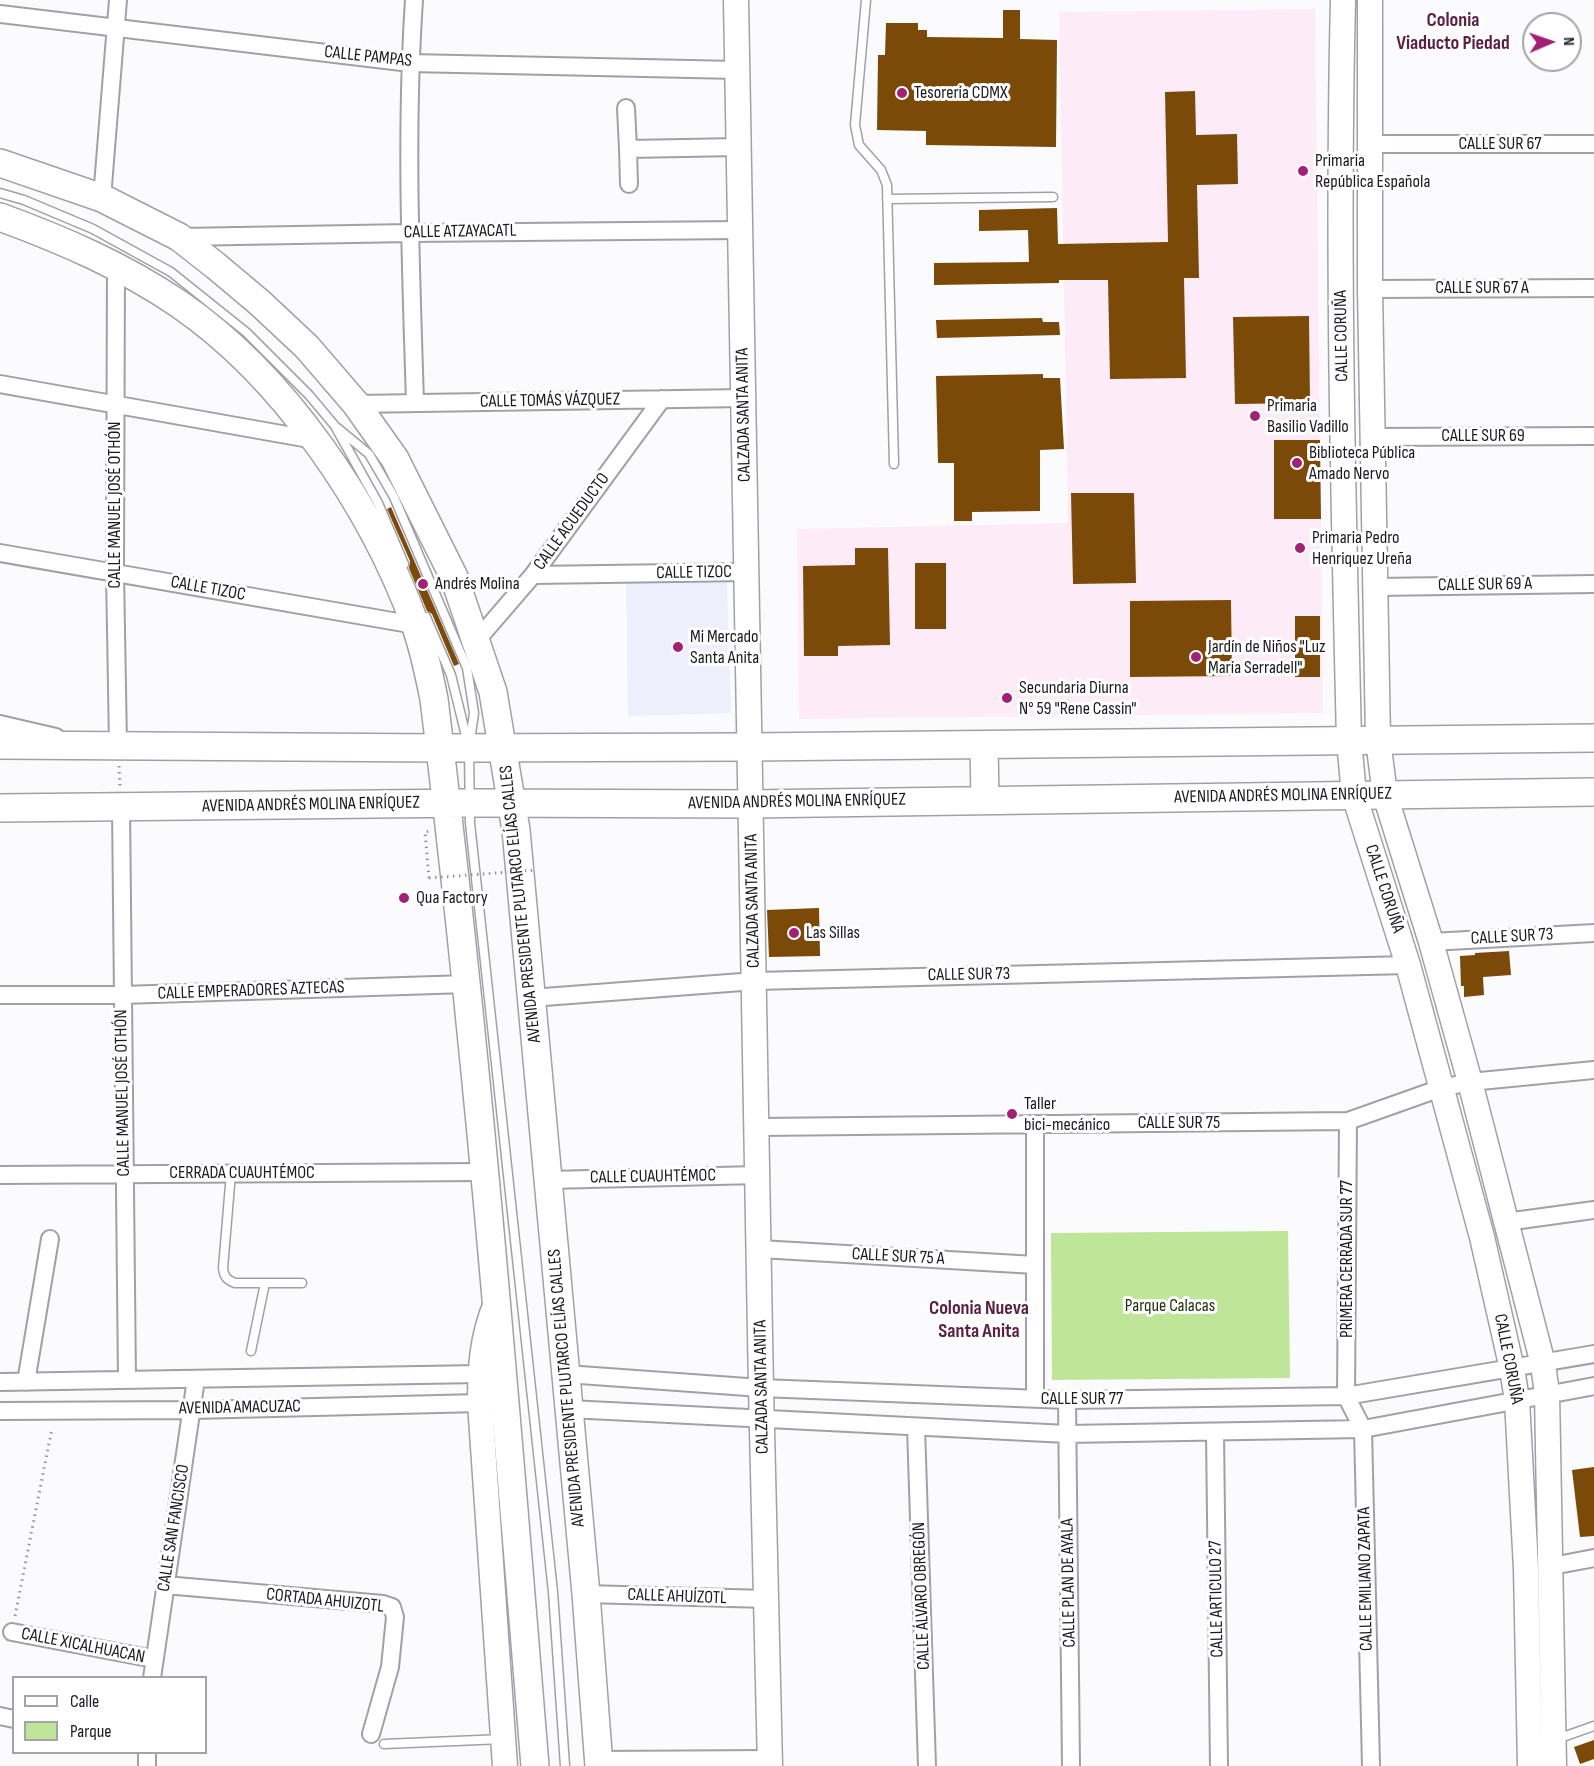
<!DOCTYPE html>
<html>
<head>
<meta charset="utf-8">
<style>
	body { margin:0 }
	#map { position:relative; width:1594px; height:1766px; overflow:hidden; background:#fbfbfd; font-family:"Sofia Sans Condensed",sans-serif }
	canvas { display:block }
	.legend { position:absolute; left:12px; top:1676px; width:195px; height:78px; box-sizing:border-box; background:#fff; border:2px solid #a4a4a5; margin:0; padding:8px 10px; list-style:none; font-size:18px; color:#1b1b1f }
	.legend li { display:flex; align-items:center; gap:12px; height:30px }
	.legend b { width:30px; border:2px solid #a4a4a5 }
	.north { position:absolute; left:1522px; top:12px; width:60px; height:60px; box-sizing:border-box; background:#fff; border:2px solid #a4a4a5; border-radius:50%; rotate:88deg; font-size:16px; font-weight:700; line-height:24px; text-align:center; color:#1b1b1f }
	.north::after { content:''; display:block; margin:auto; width:21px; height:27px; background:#a12275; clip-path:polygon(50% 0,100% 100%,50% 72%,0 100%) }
</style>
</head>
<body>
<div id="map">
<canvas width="1594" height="1766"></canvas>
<ul class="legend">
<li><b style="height:8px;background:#fff"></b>Calle</li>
<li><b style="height:16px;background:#bee598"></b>Parque</li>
</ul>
<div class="north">N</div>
</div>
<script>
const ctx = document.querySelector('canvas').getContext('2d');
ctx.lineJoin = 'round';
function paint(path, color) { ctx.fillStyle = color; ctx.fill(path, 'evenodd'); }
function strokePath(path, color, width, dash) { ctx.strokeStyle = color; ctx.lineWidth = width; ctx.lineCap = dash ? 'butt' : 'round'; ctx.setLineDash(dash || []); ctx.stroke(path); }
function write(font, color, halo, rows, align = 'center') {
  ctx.font = font + ' "Sofia Sans Condensed",sans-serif'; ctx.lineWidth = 6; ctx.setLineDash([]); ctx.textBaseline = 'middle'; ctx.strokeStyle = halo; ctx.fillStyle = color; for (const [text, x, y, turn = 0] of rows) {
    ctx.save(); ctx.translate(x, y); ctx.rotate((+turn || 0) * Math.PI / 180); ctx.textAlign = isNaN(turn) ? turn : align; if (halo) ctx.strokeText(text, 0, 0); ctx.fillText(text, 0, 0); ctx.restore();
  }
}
const built = new Path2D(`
	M626,582H727L731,713L628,716Z`);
const education = new Path2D(`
	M1315,9L1320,440H1274V519H1321L1323,713L799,719L797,529L1068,523L1059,12Z`);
const green = new Path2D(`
	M1288,1231L1290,1378L1052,1380L1051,1233Z`);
const building = new Path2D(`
	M1003,10H1020V39L1057,40L1056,147L926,145V131L877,130L878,55H885L886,23H918V30H927V37L1003,38Z
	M1195,91L1196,135L1237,134L1238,184L1197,185L1199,278H1184L1186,378L1110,379L1108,280H1059V283L934,285V263L1029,262L1028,230L979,231V210L1057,208L1058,244L1168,242L1165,92Z
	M1309,316L1310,403L1235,404L1233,317Z
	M1042,318L1043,322H1059L1060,335L937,338L936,320Z
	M1043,374V378H1060L1064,449L1040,450V511L972,512V521H954V463H938L936,376Z
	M1274,440H1320L1321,519H1274Z
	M1071,493H1134L1136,583L1073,584Z
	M391,507L459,664L454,666L432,614L427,611L409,568L410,561L387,509Z
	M855,548H888L890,645L838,646V656H804L803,566L855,565Z
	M915,563H946V629H915Z
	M1231,600L1232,676L1130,677V601Z
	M1295,616H1320V677H1295Z
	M819,908L820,956L769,957L767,910Z
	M1509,951L1511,975L1483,977L1484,995L1464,997V986H1461L1460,956L1475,955V953Z
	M1594,1467V1536L1580,1537L1572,1470Z
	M1594,1740V1759L1580,1764L1574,1747Z`);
const path = new Path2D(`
	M119,766L120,787
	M429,878L425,832L430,831
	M15,1616L52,1428`);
const lane = new Path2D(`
	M866,0L855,125L859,145L881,170L887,185L894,464
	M0,193L24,200L93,229L171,272L246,332L309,395L335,426L378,503L404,564
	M887,199L1053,197
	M335,426L369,454L394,497L467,668L474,713L469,748L470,823L553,1592L565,1766
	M426,617L451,675L468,744
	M231,1173L223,1268C224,1277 227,1280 235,1283H302
	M251,1351L265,1283
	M1557,1739L1594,1726
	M384,1744L503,1739`);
const street = new Path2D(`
	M414,0C405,134 411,269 415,403
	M0,14L410,63L737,70
	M626,108L628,149
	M1370,144H1594
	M629,184L628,149L739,147
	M102,198L118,0
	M181,237L410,233L741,230
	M116,266L115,573L118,745
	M1370,289L1594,288
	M0,384L315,440
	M356,404L744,398
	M1373,437L1594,436
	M0,553L415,625
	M533,575L747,572
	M1376,587L1594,584
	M477,640L533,575L662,399
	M0,724L56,737
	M121,807L127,1380
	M1431,942L1594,933
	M0,995H122L467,984
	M531,998L755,981L1408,965
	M1348,1121L1346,1396L1363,1429L1371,1766
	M758,1127L1348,1121L1441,1088L1470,1082L1594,1070
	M0,1175L484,1172
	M548,1180L759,1175
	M1506,1222L1594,1210
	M760,1249L1035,1265
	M566,1374L761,1388L1067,1400L1346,1396L1594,1354
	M0,1382L480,1374
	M26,1382L50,1239
	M1035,1398V1124
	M1067,1400L1071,1766
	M569,1409L1067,1434L1363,1429L1594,1386
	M0,1411L192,1410L480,1403
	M916,1427L927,1766
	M1215,1432L1219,1766
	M1552,1566L1594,1558
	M165,1585L383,1604L392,1607L395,1617L390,1667L371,1734
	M586,1594L767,1599
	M12,1632L154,1659
	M152,1678L196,1379
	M0,1716L14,1719
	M598,1760L770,1759
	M147,1766V1752`);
const secondary = new Path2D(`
	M736,0L761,1388L770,1766
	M1343,0C1337,247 1343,494 1349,740L1354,795L1408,965L1482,1237L1512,1369L1517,1400L1526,1569L1530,1766
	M1370,0V289L1378,740L1385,795L1431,942L1470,1082L1543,1364L1547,1394L1554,1766
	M496,1303C482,1337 480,1366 480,1403L505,1766`);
const primary = new Path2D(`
	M0,163L102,198L179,237L216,266L260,303L307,347L356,404L395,459L454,577L493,692L516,830L586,1594L599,1766
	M0,217C63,240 123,266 179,304C284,376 372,506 415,624C424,649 429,674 434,699C478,1054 506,1410 535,1766
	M0,745L440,748L751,747L1594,738
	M984,745L985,800
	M0,808L470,803L751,804L1594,792`);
const pathBridge = new Path2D(`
	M429,878L536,870`);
const markers = [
	[902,93,6,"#a12275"],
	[1303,171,6,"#a12275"],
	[1255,416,6,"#a12275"],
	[1297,463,6,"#a12275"],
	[1300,548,6,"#a12275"],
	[423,584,6,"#a12275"],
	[678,647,6,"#a12275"],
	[1196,657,6,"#a12275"],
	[1007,698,6,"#a12275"],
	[404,898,6,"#a12275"],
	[794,933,6,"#a12275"],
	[1012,1114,6,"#a12275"]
];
const streetNames = [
	["CALLE PAMPAS",368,57,6],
	["CALLE SUR 67",1500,144],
	["CALLE ATZAYACATL",460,232,-1],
	["CALLE SUR 67 A",1482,288],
	["CALLE CORUÑA",1342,336,-91],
	["CALLE TOMÁS VÁZQUEZ",550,401,-1],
	["CALZADA SANTA ANITA",744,415,-91],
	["CALLE SUR 69",1483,436],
	["CALLE MANUEL JOSÉ OTHÓN",115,505,-90],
	["CALLE ACUEDUCTO",572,522,-54],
	["CALLE TIZOC",694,573,-1],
	["CALLE SUR 69 A",1485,585,-1],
	["CALLE TIZOC",208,589,10],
	["AVENIDA ANDRÉS MOLINA ENRÍQUEZ",1283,796,-1],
	["AVENIDA ANDRÉS MOLINA ENRÍQUEZ",797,802,-1],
	["AVENIDA ANDRÉS MOLINA ENRÍQUEZ",311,805,-1],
	["CALLE CORUÑA",1384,889,72],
	["CALZADA SANTA ANITA",753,901,-91],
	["AVENIDA PRESIDENTE PLUTARCO ELÍAS CALLES",521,904,-96],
	["CALLE SUR 73",1512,937,-3],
	["CALLE SUR 73",969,975,-1],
	["CALLE EMPERADORES AZTECAS",251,991,-2],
	["CALLE MANUEL JOSÉ OTHÓN",123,1093,-91],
	["CALLE SUR 75",1179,1123],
	["CERRADA CUAUHTÉMOC",242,1173],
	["CALLE CUAUHTÉMOC",653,1177,-1],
	["CALLE SUR 75 A",898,1257,3],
	["PRIMERA CERRADA SUR 77",1347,1259,-90],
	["CALLE CORUÑA",1508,1359,79],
	["CALZADA SANTA ANITA",762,1387,-91],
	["AVENIDA PRESIDENTE PLUTARCO ELÍAS CALLES",567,1388,-95],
	["CALLE SUR 77",1082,1399],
	["AVENIDA AMACUZAC",240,1408,-1],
	["CALLE SAN FANCISCO",174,1528,-81],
	["CALLE EMILIANO ZAPATA",1366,1579,-91],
	["CALLE PLAN DE AYALA",1069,1583,-91],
	["CALLE ÁLVARO OBREGÓN",922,1596,-92],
	["CALLE AHUÍZOTL",677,1597,2],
	["CALLE ARTICULO 27",1217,1599,-91],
	["CORTADA AHUIZOTL",325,1601,6],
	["CALLE XICALHUACAN",83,1646,11]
];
const poiNames = [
	["Tesorería CDMX",914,93],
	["Primaria",1315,161],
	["República Española",1315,182],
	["Primaria",1267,406],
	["Basilio Vadillo",1267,427],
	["Biblioteca Pública",1309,453],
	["Amado Nervo",1309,474],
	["Primaria Pedro",1312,538],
	["Henriquez Ureña",1312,559],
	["Andrés Molina",435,584],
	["Mi Mercado",690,637],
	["Santa Anita",690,658],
	["Jardín de Niños \"Luz",1208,647],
	["María Serradell\"",1208,668],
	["Secundaria Diurna",1019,688],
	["N° 59 \"Rene Cassin\"",1019,709],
	["Qua Factory",416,898],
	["Las Sillas",806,933],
	["Taller",1024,1104],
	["bici-mecánico",1024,1125]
];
const parkNames = [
	["Parque Calacas",1170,1306]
];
const neighbourhoodNames = [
	["Colonia",1453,21],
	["Viaducto Piedad",1453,44],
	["Colonia Nueva",979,1309],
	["Santa Anita",979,1332]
];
paint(built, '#eeeefd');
paint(education, '#fdecf7');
paint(green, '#bee598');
paint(building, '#7b4908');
strokePath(lane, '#a0a0ab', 11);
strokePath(street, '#a0a0ab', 20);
strokePath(secondary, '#a0a0ab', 27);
strokePath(primary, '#a0a0ab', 30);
strokePath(path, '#959598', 3, [1.5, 4.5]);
strokePath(lane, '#fff', 8);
strokePath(street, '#fff', 16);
strokePath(secondary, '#fff', 24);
strokePath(primary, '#fff', 27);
strokePath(pathBridge, '#959598', 3, [1.5, 4.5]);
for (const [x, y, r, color] of markers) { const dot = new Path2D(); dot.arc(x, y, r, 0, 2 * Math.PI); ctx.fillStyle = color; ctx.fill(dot); strokePath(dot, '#fff', 2); }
write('18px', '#1b1b1f', '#fff', streetNames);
write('18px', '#1b1b1f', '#fff', poiNames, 'left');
write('18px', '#22330f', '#fff', parkNames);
write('bold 20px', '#5c1f44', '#fff', neighbourhoodNames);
</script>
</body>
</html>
